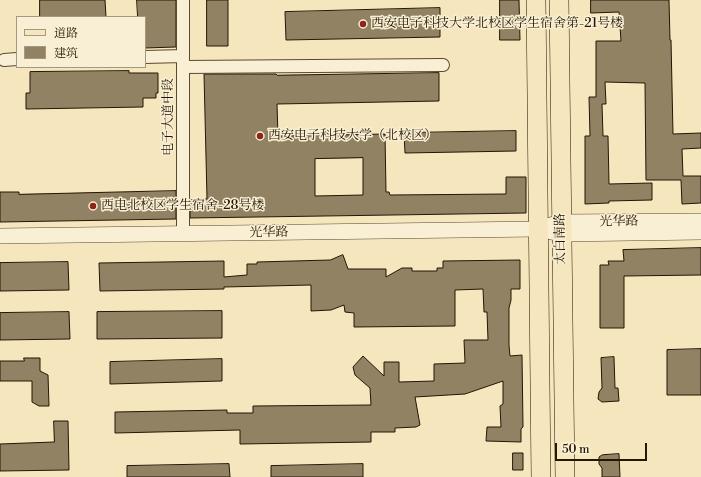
<!DOCTYPE html>
<html>
<head>
<meta charset="utf-8">
<style>
	body { margin:0 }
	#map { position:relative; width:701px; height:477px; overflow:hidden; background:#f6e6bd; font-family:"Libre Bodoni","Noto Serif SC",serif }
	canvas { display:block }
	.legend { position:absolute; left:16px; top:16px; width:130px; height:52px; box-sizing:border-box; background:#f9efd4; border:1px solid #a49881; margin:0; padding:5px 7px; list-style:none; font-size:12px; color:#241604 }
	.legend li { display:flex; align-items:center; gap:8px; height:20px }
	.legend b { width:20px; border:1px solid #a49881 }
	.scale { position:absolute; left:555px; top:443px; width:92px; height:18px; box-sizing:border-box; border:2px solid #241604; border-top:0; padding-left:5px; font-size:12px; line-height:14px; white-space:nowrap; color:#241604; -webkit-text-stroke:3px #f9efd4; paint-order:stroke }
</style>
</head>
<body>
<div id="map">
<canvas width="701" height="477"></canvas>
<ul class="legend">
<li><b style="height:5px;background:#f6e6bd"></b>道路</li>
<li><b style="height:11px;background:#918264"></b>建筑</li>
</ul>
<div class="scale">50 m</div>
</div>
<script>
const ctx = document.querySelector('canvas').getContext('2d');
ctx.lineJoin = 'round';
function paint(path, color) { ctx.fillStyle = color; ctx.fill(path, 'evenodd'); }
function strokePath(path, color, width, dash) { ctx.strokeStyle = color; ctx.lineWidth = width; ctx.lineCap = dash ? 'butt' : 'round'; ctx.setLineDash(dash || []); ctx.stroke(path); }
function write(font, color, halo, rows, align = 'center') {
  ctx.font = font + ' "Libre Bodoni","Noto Serif SC",serif'; ctx.lineWidth = 3; ctx.setLineDash([]); ctx.textBaseline = 'middle'; ctx.strokeStyle = halo; ctx.fillStyle = color; for (const [text, x, y, turn = 0] of rows) {
    ctx.save(); ctx.translate(x, y); ctx.rotate((+turn || 0) * Math.PI / 180); ctx.textAlign = isNaN(turn) ? turn : align; if (halo) ctx.strokeText(text, 0, 0); ctx.fillText(text, 0, 0); ctx.restore();
  }
}
const building = new Path2D(`
	M40,0H105L106,17H40Z
	M137,0H176V47L145,48V17H138Z
	M207,0H228V46H207Z
	M500,0H519L520,40H500Z
	M591,0H669L670,40H671L673,134L701,133V148L682,149L683,176H701V203L682,204L681,180H646L645,83L605,82L606,104H602L603,136H608L609,184L652,183V200L609,201V203L585,204V136H590L589,97H596V41H621L619,12L591,13Z
	M440,8V37L286,40L285,12Z
	M129,71V73H158V93H156V98H143V107L26,109V93H30V72Z
	M439,73V101L277,104L278,136L385,134L386,192H389L390,195L506,194V177H526V213L190,218V200L207,199L204,74H276L277,75ZM363,158V195L315,196V159Z
	M516,131V151L405,153L404,133Z
	M176,191V219L0,222V192H19V194Z
	M701,248V275L624,276V328H600V265H609L608,261H624L623,250Z
	M343,255L348,269H386V277L402,268H412V271H437V268H443V261L520,260V289H511V300L509,308V345L510,356L522,355L523,427L521,429V442L486,441L487,427H501L500,406L503,404V381L465,394L415,397L420,425L416,427L395,428V432H371V442L240,444V430L115,433V412L227,410V413H253V406L371,405L370,388L355,375L353,367L363,356L384,376V362H399V382L434,381V364L465,363L464,340H488L487,312H484L483,289L455,290V326L354,327V313L345,312L344,305L331,310L311,311V285L224,287V289L100,291L99,263L224,261V277L247,275V264H257V262L330,260Z
	M68,262L69,290L0,291V263Z
	M222,311V338L97,339V312Z
	M69,312L70,339L0,340V313Z
	M701,349V395H667V350Z
	M614,357L615,388H618L619,401L602,402L598,399L599,392L602,388L601,358Z
	M24,358H40V371L48,375L49,406H39L32,402V381H0V361H24Z
	M222,359V381L110,384V362Z
	M54,421H68L69,470L0,471V444L54,442Z
	M513,453H523V470H513Z
	M619,454L620,477H602V468L599,464V457L602,455Z
	M229,464L230,477H127V466Z
	M363,464V477H271V466Z`);
const minor = new Path2D(`
	M145,57L183,56
	M4,60L17,59
	M184,67L443,65
	M183,234V0`);
const tertiary = new Path2D(`
	M551,232L561,234L701,232
	M0,236L538,229L561,222L701,221`);
const primary = new Path2D(`
	M536,0L541,477
	M559,0L565,477`);
const markers = [
	[363,24,4,"#8f2418"],
	[260,136,4,"#8f2418"],
	[93,206,4,"#8f2418"]
];
const poiNames = [
	["西安电子科技大学北校区学生宿舍第-21号楼",371,24],
	["西安电子科技大学（北校区）",268,136],
	["西电北校区学生宿舍-28号楼",101,206]
];
const streetNames = [
	["电子大道中段",169,117,-90],
	["光华路",619,222,-1],
	["光华路",269,233,-1],
	["太白南路",561,239,-91]
];
paint(building, '#918264');
strokePath(building, '#241604', 1);
strokePath(minor, '#584a32', 14);
strokePath(tertiary, '#584a32', 16);
strokePath(primary, '#241604', 20);
strokePath(minor, '#f9efd4', 12);
strokePath(tertiary, '#f9efd4', 15);
strokePath(primary, '#f6e6bd', 19);
for (const [x, y, r, color] of markers) { const dot = new Path2D(); dot.arc(x, y, r, 0, 2 * Math.PI); ctx.fillStyle = color; ctx.fill(dot); strokePath(dot, '#f9efd4', 1.5); }
write('13px', '#241604', '#f9efd4', poiNames, 'left');
write('13px', '#241604', '#f9efd4', streetNames);
</script>
</body>
</html>
